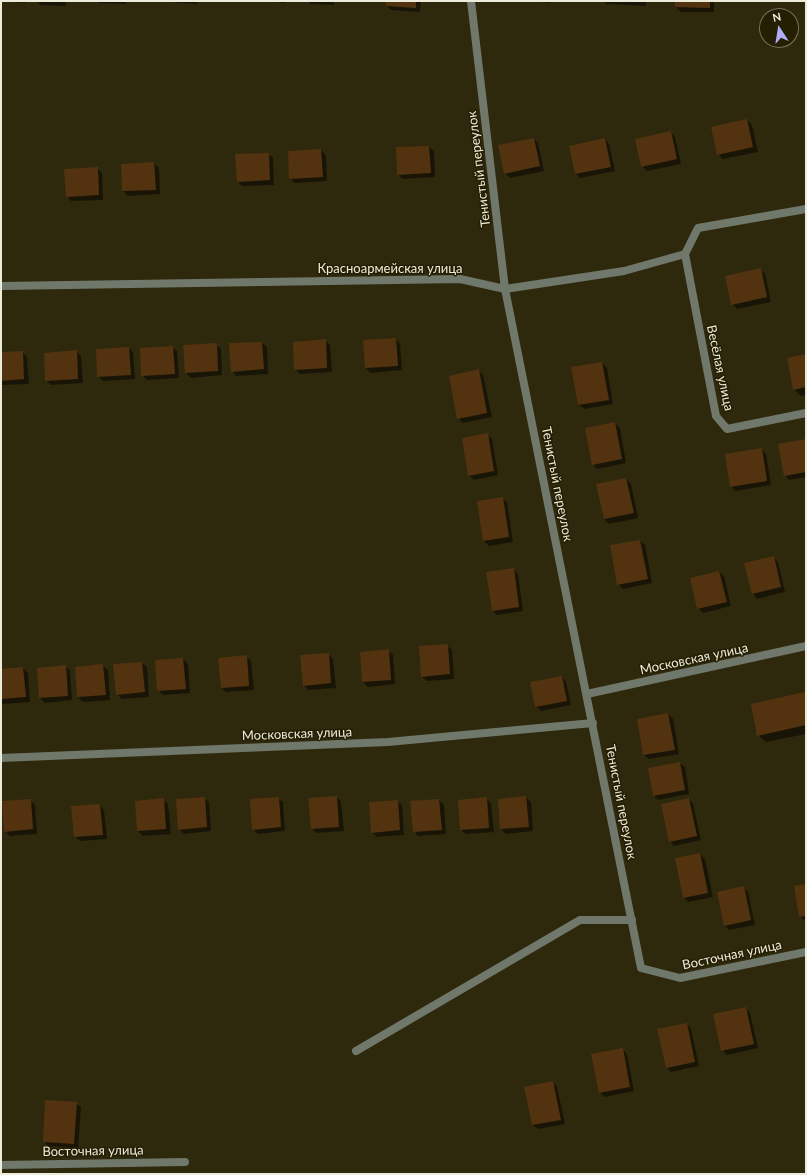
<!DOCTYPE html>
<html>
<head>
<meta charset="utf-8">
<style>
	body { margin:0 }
	#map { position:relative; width:807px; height:1175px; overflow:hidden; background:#2e290c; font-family:Lato,sans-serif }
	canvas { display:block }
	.frame { position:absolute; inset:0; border:2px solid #edebda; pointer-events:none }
	.north { position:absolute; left:759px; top:8px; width:40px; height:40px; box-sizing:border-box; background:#241f03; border:1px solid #747159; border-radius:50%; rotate:348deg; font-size:11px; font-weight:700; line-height:16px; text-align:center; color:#edebda }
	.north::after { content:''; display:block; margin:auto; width:14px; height:18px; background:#b0adfa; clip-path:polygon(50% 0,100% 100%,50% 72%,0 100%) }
</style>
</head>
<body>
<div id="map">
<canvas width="807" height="1175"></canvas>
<div class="frame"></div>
<div class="north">N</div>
</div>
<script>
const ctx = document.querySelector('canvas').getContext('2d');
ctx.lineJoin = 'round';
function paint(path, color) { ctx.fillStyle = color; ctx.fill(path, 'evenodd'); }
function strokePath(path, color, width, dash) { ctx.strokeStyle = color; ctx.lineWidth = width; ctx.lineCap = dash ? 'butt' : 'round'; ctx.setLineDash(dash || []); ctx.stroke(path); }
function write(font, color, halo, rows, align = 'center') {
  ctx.font = font + ' Lato,sans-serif'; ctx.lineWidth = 3; ctx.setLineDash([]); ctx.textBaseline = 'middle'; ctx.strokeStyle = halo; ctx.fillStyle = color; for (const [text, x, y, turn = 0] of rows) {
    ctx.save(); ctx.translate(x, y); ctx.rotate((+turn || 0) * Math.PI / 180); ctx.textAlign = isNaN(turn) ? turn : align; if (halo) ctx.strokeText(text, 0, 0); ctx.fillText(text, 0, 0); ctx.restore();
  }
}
const shadow = new Path2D(`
	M3,1H26V3Z
	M37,1H66V6L40,5Z
	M97,1H127L126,4L99,3Z
	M166,1H197V4L167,2Z
	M258,1H285V3Z
	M308,1H334V5L311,4Z
	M387,1H421L420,12L391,10L387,6Z
	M522,1H550V3Z
	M603,1H646V6L606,4Z
	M676,1H714V12H681L676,7Z
	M789,1H806V2H790Z
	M747,120L752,125L758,152L723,159L718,154Z
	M671,132L675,137L681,164L647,171L642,166Z
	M534,139L538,143L544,171L510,178L505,173Z
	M605,139L609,144L615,171L580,178L576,174Z
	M429,147L434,151L435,177L403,179L398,174L397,148Z
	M321,150L326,155L327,181L295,183L290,178Z
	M268,154L273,158L274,185L242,186L238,182Z
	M154,163L159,168L160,194L128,196L123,191Z
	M97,168L102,173L103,200L71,201L67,196Z
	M761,270L765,274L771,302L737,309L732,304Z
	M396,339L400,344L402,370L370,373L366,368Z
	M325,340L330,345L332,372L300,374L295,369Z
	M262,343L267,347L268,374L236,376L232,371Z
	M216,344L221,349L222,375L191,378L186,373Z
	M172,347L177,351L179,378L147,380L142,375Z
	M129,348L133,352L135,379L103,381L98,376Z
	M76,351L81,356L83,383L51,385L46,380Z
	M22,352L27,357L29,384L1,385V353Z
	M806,355V395L801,396L794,389Z
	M602,363L607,368L613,404L584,409L579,405Z
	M479,371L483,375L492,417L463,423L458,418Z
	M615,423L620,428L626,463L597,469L593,464Z
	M487,434L492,439L498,475L474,480L469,475Z
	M806,440V477L789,480L785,475Z
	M762,449L766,454L771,485L735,491L731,486Z
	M626,479L631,484L638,518L609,524L604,519L598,485Z
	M502,498L507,502L513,542L489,546L484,541L478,502Z
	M640,541L645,545L652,583L623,589L618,584Z
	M773,557L778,562L785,592L757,599L753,594L745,564Z
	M513,569L518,574L523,611L497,615L492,610Z
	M719,572L724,576L731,606L703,613L698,608Z
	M447,645L452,650L454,679L427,681L422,677Z
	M388,650L393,655L395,684L368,687L363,682L361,653Z
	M328,654L333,659L336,688L308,690L304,685Z
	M246,656L251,661L254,690L226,692L222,688Z
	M183,659L188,664L190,693L163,695L158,690Z
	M142,663L147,667L149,697L122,699L117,694Z
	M65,666L70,671L72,700L45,703L40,698Z
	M103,666L108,670L110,700L83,702L78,697L76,668Z
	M23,668L28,673L30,702L3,704L1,702V670Z
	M562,677L566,682L571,705L541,711L536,706Z
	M805,693L806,694V734L766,742L758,735Z
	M668,714L673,719L679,754L649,759L644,755Z
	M680,763L685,767L689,794L658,800L654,796Z
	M337,797L341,802L344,831L316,833L312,828Z
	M526,797L531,802L533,831L506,834L501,829Z
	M204,798L209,802L211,831L184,834L179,829Z
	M278,798L283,802L285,831L258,834L253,829Z
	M486,798L491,803L494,832L466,834L461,830Z
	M689,799L693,804L701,840L674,846L670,841Z
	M30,800L35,805L37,834L10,836L5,831Z
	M163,800L168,804L171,834L143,836L138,831L136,802Z
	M439,800L444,805L446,834L418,836L414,831Z
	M397,801L402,805L404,835L377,837L372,832Z
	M100,805L104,810L107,839L80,841L75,837Z
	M700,854L705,859L713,897L688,902L684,898Z
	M806,885V921H805L800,916Z
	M743,887L748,892L755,925L729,930L725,925Z
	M746,1009L750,1013L758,1048L727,1055L722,1050Z
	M687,1024L691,1029L699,1066L671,1072L667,1068Z
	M622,1049L627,1054L634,1091L604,1097L600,1092Z
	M553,1082L557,1087L565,1124L538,1129L533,1125Z
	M76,1103L81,1107L78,1148L48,1146L44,1141Z`);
const building = new Path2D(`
	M386,1H416V8L386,6Z
	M675,1H710V8L675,7Z
	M747,119L753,147L717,155L711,127Z
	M671,131L677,159L641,167L635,139Z
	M534,138L540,166L504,174L498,145Z
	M605,138L611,167L575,174L569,146Z
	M429,146L431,173L397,175L396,147Z
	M321,149L323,177L289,179L288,151Z
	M269,153L270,180L237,182L235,154Z
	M154,162L156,190L122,191L121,164Z
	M98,167L99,195L66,197L64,169Z
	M761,268L767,297L731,305L725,276Z
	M396,338L398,366L365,368L363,340Z
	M326,339L327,368L294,370L293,342Z
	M262,342L264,369L231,372L229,343Z
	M217,343L218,371L185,373L183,345Z
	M173,346L175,374L141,376L140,348Z
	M129,347L131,375L97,377L96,349Z
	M77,350L78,379L45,381L44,353Z
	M23,351L24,379L1,381V352Z
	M806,354V387L793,390L787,358Z
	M602,362L609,400L578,405L571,367Z
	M479,369L487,413L457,419L449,376Z
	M615,422L622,459L592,465L585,428Z
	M488,433L494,471L468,476L462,438Z
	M806,439V472L784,476L778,444Z
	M762,448L767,481L730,487L725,454Z
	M626,478L634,513L604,519L596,484Z
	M503,497L509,537L483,541L477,501Z
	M640,540L648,579L617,585L610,545Z
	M774,556L781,587L752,594L744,563Z
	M514,568L519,607L492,611L486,572Z
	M719,571L727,602L697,609L690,578Z
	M448,644L450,674L421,677L419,646Z
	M389,649L391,680L362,682L360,652Z
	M329,653L331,683L303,686L300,655Z
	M247,655L249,686L221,688L218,658Z
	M183,658L186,689L157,691L155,660Z
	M142,662L145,692L116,695L113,664Z
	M103,664L106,695L77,697L75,667Z
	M66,665L68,696L39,698L37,668Z
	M23,667L26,697L1,699V669Z
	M562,676L567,701L535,707L530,682Z
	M805,692L806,725L757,736L751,704Z
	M668,713L675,750L643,755L637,719Z
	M680,762L685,790L653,796L648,768Z
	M337,796L339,827L311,829L308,798Z
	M526,796L529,827L500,829L498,799Z
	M205,797L207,827L178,830L176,799Z
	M279,797L281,827L252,830L250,799Z
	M487,797L489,828L460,830L458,800Z
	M164,798L166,829L137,831L135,801Z
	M689,798L697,836L669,842L661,804Z
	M31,799L33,829L4,832L2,801Z
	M439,799L442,830L413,832L410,801Z
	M398,800L400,830L371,833L369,802Z
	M100,804L103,835L74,837L71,806Z
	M700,853L708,893L683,898L675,858Z
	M806,884V916L799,917L794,886Z
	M744,886L751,920L724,926L717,892Z
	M746,1007L754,1044L721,1051L713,1014Z
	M687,1023L695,1062L666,1068L657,1029Z
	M623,1048L630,1087L599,1093L591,1054Z
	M553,1081L561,1120L532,1125L524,1087Z
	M45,1100L77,1102L74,1144L43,1142Z`);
const service = new Path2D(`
	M356,1051L580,920H632`);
const minor = new Path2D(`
	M471,1L505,289L641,968L680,978L806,952
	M685,254L716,416L727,429L806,413
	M1,286L460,279L505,289L624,271L685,254L698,228L806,209
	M587,694L806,646
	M1,758L388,742L593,723
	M1,1165L185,1162`);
const streetNames = [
	["Тенистый переулок",479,169,-97],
	["Красноармейская улица",390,269],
	["Весёлая улица",720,368,78],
	["Тенистый переулок",557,484,79],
	["Московская улица",694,659,-12],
	["Московская улица",297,734,-2],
	["Тенистый переулок",621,802,79],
	["Восточная улица",732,955,-12],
	["Восточная улица",93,1151,-1]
];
paint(shadow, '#0007');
paint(building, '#53330f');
strokePath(service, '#70776b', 8);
strokePath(minor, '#70776b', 8);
write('13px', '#edebda', '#241f03', streetNames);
</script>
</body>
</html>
